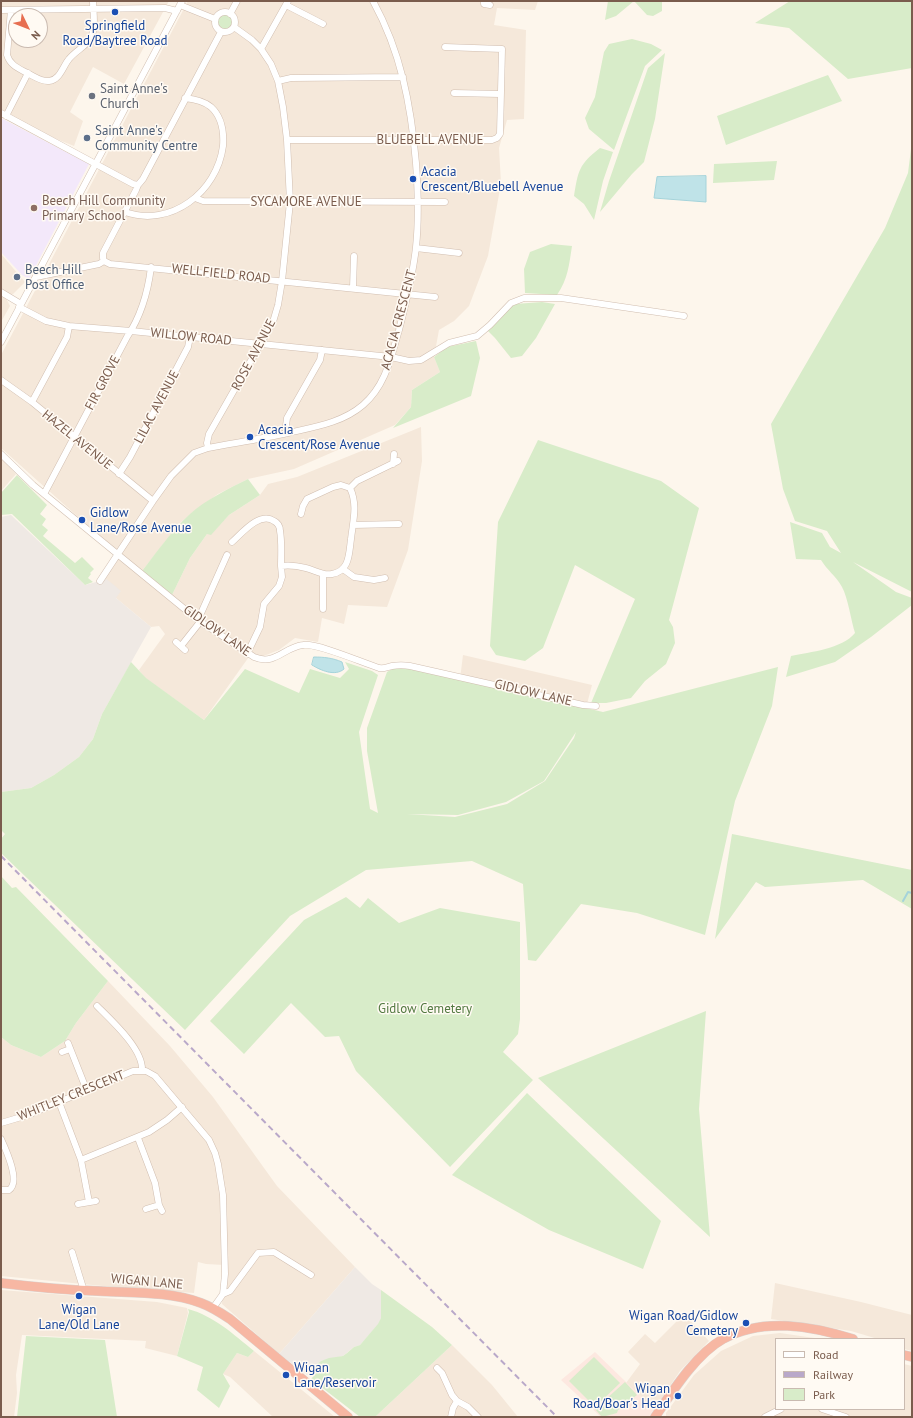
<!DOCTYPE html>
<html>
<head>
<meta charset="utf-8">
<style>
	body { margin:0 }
	#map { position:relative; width:913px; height:1418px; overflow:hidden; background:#fdf6ec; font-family:"PT Sans",sans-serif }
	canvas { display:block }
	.frame { position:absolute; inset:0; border:2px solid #7a5c4d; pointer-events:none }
	.legend { position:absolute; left:775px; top:1338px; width:130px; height:72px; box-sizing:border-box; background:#fffaf3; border:1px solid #cabbb1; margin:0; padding:5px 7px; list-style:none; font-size:12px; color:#7a5c4d }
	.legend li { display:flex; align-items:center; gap:8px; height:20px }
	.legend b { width:20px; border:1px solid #cabbb1 }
	.north { position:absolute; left:8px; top:8px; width:40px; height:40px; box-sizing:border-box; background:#fffaf3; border:1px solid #cabbb1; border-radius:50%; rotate:133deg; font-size:11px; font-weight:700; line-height:16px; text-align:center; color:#7a5c4d }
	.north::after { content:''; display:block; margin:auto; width:14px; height:18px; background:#e76f51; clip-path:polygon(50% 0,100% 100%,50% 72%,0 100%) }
</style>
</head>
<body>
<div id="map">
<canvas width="913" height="1418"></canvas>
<div class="frame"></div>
<ul class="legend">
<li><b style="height:5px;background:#fff"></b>Road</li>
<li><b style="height:5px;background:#b9a8c9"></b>Railway</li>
<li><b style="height:11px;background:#d8ecc9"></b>Park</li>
</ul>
<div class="north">N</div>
</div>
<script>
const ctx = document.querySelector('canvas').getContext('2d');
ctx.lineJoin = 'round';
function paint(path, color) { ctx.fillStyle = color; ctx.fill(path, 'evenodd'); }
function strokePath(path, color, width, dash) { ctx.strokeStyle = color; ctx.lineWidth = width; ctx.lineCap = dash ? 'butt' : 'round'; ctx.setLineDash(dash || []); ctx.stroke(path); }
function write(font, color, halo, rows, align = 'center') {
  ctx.font = font + ' "PT Sans",sans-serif'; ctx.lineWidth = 3; ctx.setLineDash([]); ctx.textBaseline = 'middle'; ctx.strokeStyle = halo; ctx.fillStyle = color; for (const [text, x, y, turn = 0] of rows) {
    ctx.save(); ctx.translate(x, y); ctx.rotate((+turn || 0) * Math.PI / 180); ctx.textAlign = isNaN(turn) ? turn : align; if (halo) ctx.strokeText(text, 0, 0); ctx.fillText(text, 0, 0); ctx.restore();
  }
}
const residential = new Path2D(`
	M1,1H169L124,84L93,67L70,112L83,121L74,146L1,117ZM16,16H40V40H16Z
	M188,1H538L535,10L497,8L494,25L526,30L524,119L507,120L499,148L501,183L488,256L469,306L454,321L439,330L434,357L440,372L412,390L411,407L395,425L294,469L248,479L218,494L192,513L180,523L142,571L106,542L1,448V355Z
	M1,254L25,282L13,294L6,298L10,306L1,322Z
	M421,427L422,461L408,550L387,607L348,605L344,624L322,618L318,642L295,638L279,650L261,657L251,654L204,720L145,678L139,670L165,634L159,626L151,627L116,598L105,578L118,557L172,595L190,558L207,534H211L229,515L260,495L268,484L297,477Z
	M1,458L16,474L1,491Z
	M463,655L592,685L587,704L460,679Z
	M108,981L170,1046L213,1097L277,1186L355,1267L279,1354L222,1304L224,1265L206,1264L198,1262L194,1293L113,1287L1,1276V1037L11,1045L41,1057L65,1041L76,1023Z
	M775,1283L861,1302L912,1315V1351L904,1349V1339H878L851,1331L771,1319Z
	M1,1290L157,1302L187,1308L188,1313L177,1356L145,1348L146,1341L22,1335L16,1375L17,1393L14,1417H1Z
	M684,1314L709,1341L680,1371L655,1408L648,1404L626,1383L640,1364L628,1352L645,1334L655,1343Z
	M780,1333L821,1339H776V1409H904V1364L912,1366V1417H668L666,1416V1413L694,1375L721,1351L753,1336Z
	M452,1345L492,1385L518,1417H375Z
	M254,1351L335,1417H273L230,1377L223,1374L237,1353L248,1357Z`);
const commercial = new Path2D(`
	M595,1352L654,1409L649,1417H601L561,1380Z`);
const industrial = new Path2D(`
	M11,515L85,585L100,581L105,578L114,585L121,591L116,598L151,627L102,714L93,739L79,757L54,775L31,788L1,792V517Z
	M355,1267L372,1284L381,1290V1318L379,1324L360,1345L354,1347L343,1356L321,1361L314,1366L307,1375L279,1354Z`);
const education = new Path2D(`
	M1,118L89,164L29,279L22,275L1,252Z`);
const green = new Path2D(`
	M608,1H662V11L653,16L647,15L634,1L616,16L605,20Z
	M790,1H912V68L848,79L789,28L755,23Z
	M217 22a8 8 0 1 1 16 0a8 8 0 1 1-16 0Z
	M632,39L651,44L662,50L645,66L614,150L589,129L585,118L595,97L604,52L609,44Z
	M665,53L655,119L644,162L632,174L600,212L609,181L648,68Z
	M828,75L842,101L726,145L717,116Z
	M912,141V592L853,562L896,592L912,598V605L871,637L835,662L786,677L791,656C810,652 842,649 855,633C851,620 848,598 842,587C836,576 827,570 821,560L796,559L790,522L822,533L830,547L841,553L827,531L795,521L783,489L771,424L885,228L908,173Z
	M600,148L613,152L603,181L594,220L584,204L574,196C578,171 579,164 600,148Z
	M777,161L774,180L713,183L714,164Z
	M551,244L572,246C569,265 568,279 557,295L525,293L524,269L530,252Z
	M542,302L555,304L536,338L522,356L511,358L495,338L487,330L502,314L515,304Z
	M476,341L480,358L471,396L393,428L411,407L412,390L440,372L434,357L447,347Z
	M538,440L661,481L699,508L669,620L673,627L675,643L666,664L645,681L631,698L606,703H591L635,599L575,565L543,648L525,661L496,655L490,646L498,522Z
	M17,475L47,505L40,514L46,519L42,525L48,530L43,536L75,563L82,557L94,569L90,573L91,574L88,578L93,582L85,585L12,514L1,515V493Z
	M248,479L260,495L229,515L211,535L207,534L190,558L172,595L142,571C157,552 172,530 190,514C207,499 228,489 248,479Z
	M131,662L146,678L204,720L245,669L299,693L310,669L340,678L349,669L345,662L372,671L378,675L359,732L370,809L378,813L367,751V728L387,672L394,668H406L487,685L603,712L778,667L772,706L735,801L705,935L637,913L581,904L536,961L528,960L523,884L472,861L366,870L290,916L185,1030L1,853V839L5,834L1,830V792L31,788L54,775L79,757L93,739L102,714ZM576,732L574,738L545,781L507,804L455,817L407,814L458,815L506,802L544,781Z
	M732,834L912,870V909L863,880L765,887L756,882L715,939Z
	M1,876L12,888L16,887L108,981L76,1023L65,1041L41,1057L11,1045L1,1037Z
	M346,897L360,908L368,898L399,923L440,908L520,922V1019L518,1034L503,1052L533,1080L450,1167L356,1071L339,1036L325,1037L291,1003L244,1054L210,1021L304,920Z
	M706,1011L699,1109L710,1237L538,1078Z
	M527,1093L661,1221L643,1269L549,1230L452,1175Z
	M381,1290L432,1327L452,1345L375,1417H360L311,1379L319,1370L314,1366L321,1361L329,1358L343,1356L347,1353L354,1347L360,1345L378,1324L381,1318Z
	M188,1309C214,1316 233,1334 254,1351L248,1357L237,1353L223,1374L230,1386L219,1408L197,1390L203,1367L177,1356L189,1312Z
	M26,1336L105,1340L117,1417H17Z
	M594,1357L620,1383L595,1407L569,1381Z
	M625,1382L637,1395L618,1410L617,1413L602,1417L595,1409Z`);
const water = new Path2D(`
	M706,176V202L654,198L657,177Z
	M314,657C324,657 333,658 342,662L344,669C335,677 320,670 312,665Z`);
const stream = new Path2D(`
	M903,901L908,892L912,893`);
const minor = new Path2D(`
	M484,1V4L490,5
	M180,5L215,19
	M286,5L323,24
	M1,10L165,8L177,11
	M11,10L7,55C10,65 18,68 27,73C34,76 41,82 49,81C60,80 63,66 69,59C76,50 88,46 92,35C96,24 93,12 93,1
	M215 22a10 10 0 1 1 20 0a10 10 0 1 1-20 0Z
	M230,14L237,1
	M261,49L288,1
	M278,81L291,78L403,77
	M454,93L500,94
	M1,113L118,176L133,184L138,185
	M6,116L28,73
	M287,140H492L497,138L500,134L502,49L445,47
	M195,198L203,201L445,202
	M125,212C171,228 217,192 223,146C224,132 222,117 211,107C204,101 194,99 185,98
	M416,248L459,253
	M104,261L110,264L435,297
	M104,261L103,258V253L136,190L138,185L143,179L221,32
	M36,277L99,264L104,261
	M353,288L354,256
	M1,292L21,304
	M19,307L46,321L69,326L131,331L391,357L409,361L421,360L449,343L477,336L490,325L511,303L524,298H561L684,316
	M1,342L182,1
	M1,380L32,402L153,501
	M32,402L67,337L69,326
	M286,433V426L287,418L320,360L322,350
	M208,448L207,443L209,434L273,322L278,305L282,281L290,202L287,140L283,107L278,81L271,64L261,49L252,40L234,27
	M1,454L33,485L198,620L254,657C275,666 284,647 303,645C318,643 363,663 379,668C384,669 387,667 392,666C398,665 404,665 410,666L583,705L596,706
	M393,464L394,454
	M119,474L130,457L188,347L190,337
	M350,488L357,481L398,461
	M44,494L127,337C141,316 148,292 151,267
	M353,525L399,524
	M232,542C242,533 260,511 274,521C278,523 280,527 280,531C282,542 281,555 281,566
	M343,569L354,577L374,580L385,578
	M100,581L153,501L171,476L194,453L208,448C234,443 261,439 288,433C314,427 342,423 363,405C386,385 391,357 399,330C406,303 413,275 416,247C419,219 418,191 416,163C411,105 401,52 373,1
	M323,609V575
	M198,620L227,555
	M176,642L185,650
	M181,646L200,622
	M247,654L260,627L264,604L279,586L282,577L281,566C288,565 298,566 306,568C315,570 322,576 332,574C350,571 349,553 351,539C353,521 358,505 350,488L341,485L333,487L307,499L303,506L301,514
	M97,1006C112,1021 143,1049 142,1070
	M68,1043L87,1091
	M62,1052L70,1049
	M59,1102L81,1160L89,1202
	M1,1123L28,1115L133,1071H146L155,1076L209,1140L215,1153L218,1164L223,1195L225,1274L223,1294L213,1308
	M138,1138L155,1183L159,1205L162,1211
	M1,1139C6,1150 21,1182 9,1190H1
	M81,1160L149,1132L167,1120L182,1107
	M78,1204L96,1201
	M146,1209L159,1205
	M72,1252L84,1291
	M223,1294L230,1291L258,1253L274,1252L311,1275
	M437,1368L442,1373L452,1395L457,1401L468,1407L478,1417
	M822,1409L846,1417
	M451,1417L453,1408L457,1401
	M765,1417L781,1409`);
const highway = new Path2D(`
	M1,1283C33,1287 66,1290 98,1291C132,1293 169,1291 201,1303C212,1307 221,1313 230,1319L348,1417
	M904,1355L912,1357
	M655,1417C672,1392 696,1354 723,1339C763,1317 812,1326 853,1339`);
const rail = new Path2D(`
	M1,856L557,1417`);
const markers = [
	[115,12,4,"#1a4fb4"],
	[92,96,4,"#6b7280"],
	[87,138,4,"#5c6f8a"],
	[413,179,4,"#1a4fb4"],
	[34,208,4,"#8d6e63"],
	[17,277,4,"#5c6f8a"],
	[250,437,4,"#1a4fb4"],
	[82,520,4,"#1a4fb4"],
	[79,1296,4,"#1a4fb4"],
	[746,1323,4,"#1a4fb4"],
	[286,1375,4,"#1a4fb4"],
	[678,1396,4,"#1a4fb4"]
];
const transitNames = [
	["Springfield",115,26,"center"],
	["Road/Baytree Road",115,41,"center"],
	["Acacia",421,172],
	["Crescent/Bluebell Avenue",421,187],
	["Acacia",258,430],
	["Crescent/Rose Avenue",258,445],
	["Gidlow",90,513],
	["Lane/Rose Avenue",90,528],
	["Wigan",79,1310,"center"],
	["Lane/Old Lane",79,1325,"center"],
	["Wigan Road/Gidlow",738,1316,"right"],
	["Cemetery",738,1331,"right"],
	["Wigan",294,1368],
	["Lane/Reservoir",294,1383],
	["Wigan",670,1389,"right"],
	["Road/Boar's Head",670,1404,"right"]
];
const worshipNames = [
	["Saint Anne's",100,89],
	["Church",100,104]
];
const serviceNames = [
	["Saint Anne's",95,131],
	["Community Centre",95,146],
	["Beech Hill",25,270],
	["Post Office",25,285]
];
const streetNames = [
	["BLUEBELL AVENUE",430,140],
	["SYCAMORE AVENUE",306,202],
	["WELLFIELD ROAD",221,274,6],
	["ACACIA CRESCENT",399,320,-75],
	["WILLOW ROAD",191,337,6],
	["ROSE AVENUE",254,355,-62],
	["FIR GROVE",103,383,-62],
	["LILAC AVENUE",157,407,-62],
	["HAZEL AVENUE",77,440,39],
	["GIDLOW LANE",217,631,35],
	["GIDLOW LANE",533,693,13],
	["WHITLEY CRESCENT",71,1096,-22],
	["WIGAN LANE",147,1282,5]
];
const educationNames = [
	["Beech Hill Community",42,201],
	["Primary School",42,216]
];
const parkNames = [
	["Gidlow Cemetery",425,1009]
];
paint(residential, '#f5e8da');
paint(commercial, '#fde8e0');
paint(industrial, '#efe9e4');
paint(education, '#f3e8fa');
paint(green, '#d8ecc9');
paint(water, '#bfe3e8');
strokePath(water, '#a5d3da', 1);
strokePath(stream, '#a5d3da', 2);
strokePath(minor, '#d1beb0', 7);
strokePath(highway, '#dad1cd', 10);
strokePath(minor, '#fff', 6);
strokePath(highway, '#f7b7a3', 9);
strokePath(rail, '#b9a8c9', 2, [6, 4]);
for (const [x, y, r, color] of markers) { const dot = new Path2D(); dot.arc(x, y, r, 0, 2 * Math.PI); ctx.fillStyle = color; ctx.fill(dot); strokePath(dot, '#fffaf3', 1.5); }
write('13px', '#164399', '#fffaf3', transitNames, 'left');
write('13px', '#5b616d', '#fffaf3', worshipNames, 'left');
write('13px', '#4e5e75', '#fffaf3', serviceNames, 'left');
write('13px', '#7a5c4d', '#fffaf3', streetNames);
write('13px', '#785e54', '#fffaf3', educationNames, 'left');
write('13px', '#537a41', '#fffaf3', parkNames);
</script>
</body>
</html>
